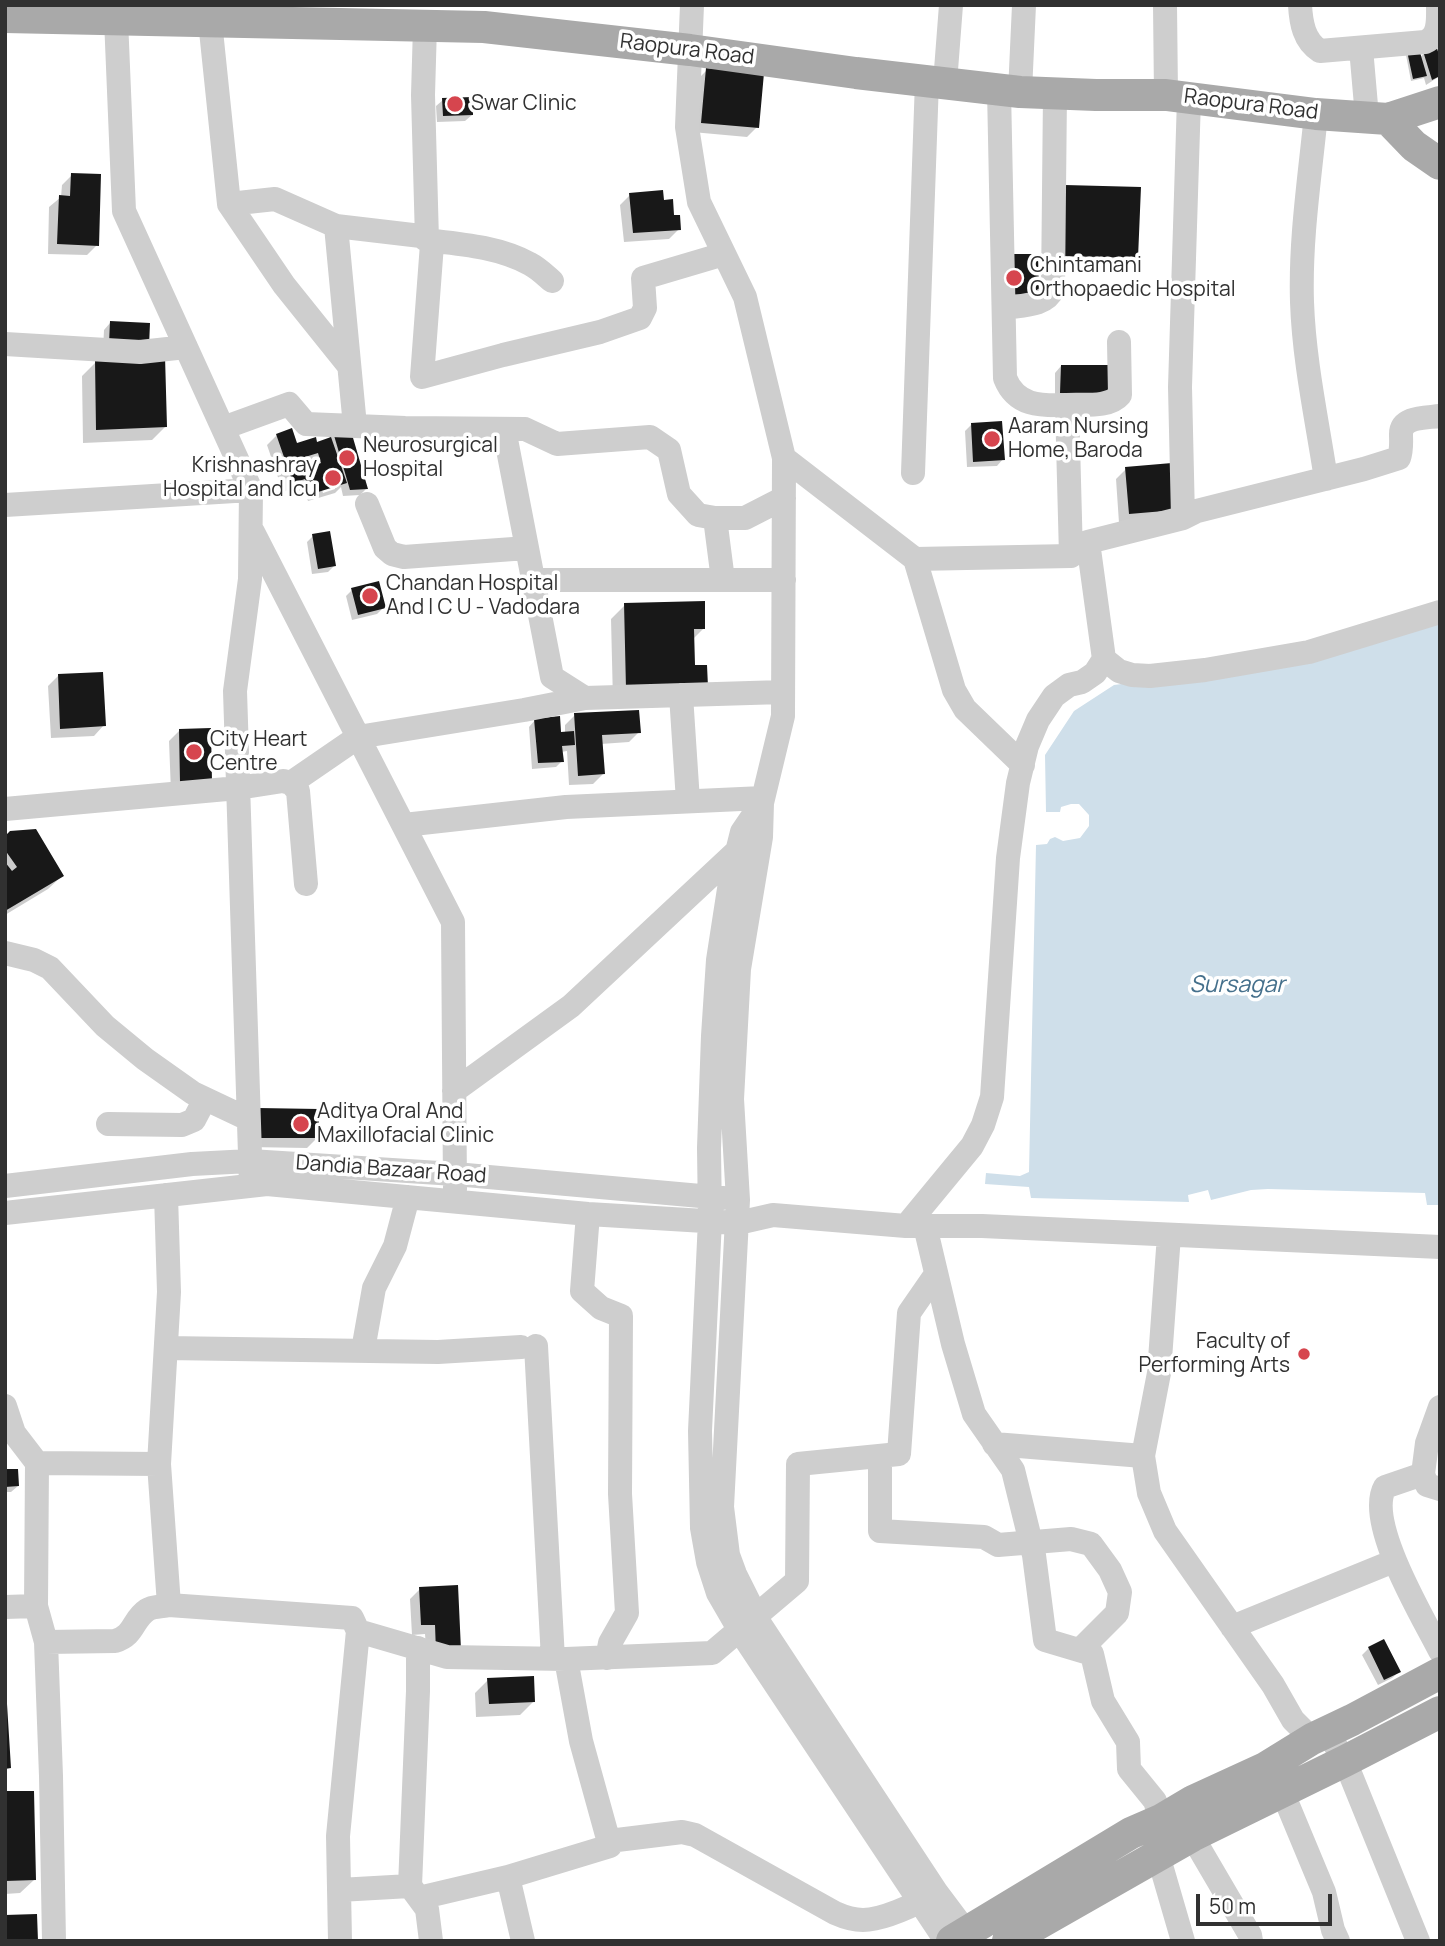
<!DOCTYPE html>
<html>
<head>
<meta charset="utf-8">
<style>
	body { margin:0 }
	#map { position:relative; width:1445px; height:1946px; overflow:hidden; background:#fff; font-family:Manrope,sans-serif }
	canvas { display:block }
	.frame { position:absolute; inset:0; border:7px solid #313131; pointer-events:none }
	.scale { position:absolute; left:1196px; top:1894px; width:136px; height:32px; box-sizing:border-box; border:4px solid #313131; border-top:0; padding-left:9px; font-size:21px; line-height:24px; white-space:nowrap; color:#313131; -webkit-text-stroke:5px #fff; paint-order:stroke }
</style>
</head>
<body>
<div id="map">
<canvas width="1445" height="1946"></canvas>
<div class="frame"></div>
<div class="scale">50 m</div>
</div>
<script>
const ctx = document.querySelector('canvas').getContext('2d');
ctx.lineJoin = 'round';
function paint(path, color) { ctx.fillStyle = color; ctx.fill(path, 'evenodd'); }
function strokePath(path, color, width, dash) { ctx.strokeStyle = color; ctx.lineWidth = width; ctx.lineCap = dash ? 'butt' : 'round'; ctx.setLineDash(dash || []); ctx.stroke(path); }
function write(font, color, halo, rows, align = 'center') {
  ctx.font = font + ' Manrope,sans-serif'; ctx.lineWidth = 7; ctx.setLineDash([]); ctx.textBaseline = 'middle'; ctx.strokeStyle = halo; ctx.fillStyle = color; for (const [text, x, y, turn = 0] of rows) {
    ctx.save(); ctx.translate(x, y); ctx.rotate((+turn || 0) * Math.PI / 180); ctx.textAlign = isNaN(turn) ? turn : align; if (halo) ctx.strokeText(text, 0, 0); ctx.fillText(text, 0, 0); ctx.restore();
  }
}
const water = new Path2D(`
	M1440,616V1205H1427L1425,1193L1268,1189L1251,1190L1211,1200L1208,1190L1188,1195L1189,1202L1031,1198L1029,1187L985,1184L986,1173L1020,1176L1029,1172L1036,845L1047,844L1050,839L1055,837L1063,841L1080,838L1089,826V815L1079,804H1071L1061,807L1060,812H1046L1045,755L1074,711L1114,685L1183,676Z`);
const shadow = new Path2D(`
	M1424,53L1440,76L1426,85L1424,78L1411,81L1406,55L1420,58Z
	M707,70L757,127L747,137L692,132L697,80Z
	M443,100L472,115L465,121L437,122L436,106Z
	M72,175L97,245L87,255L48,254L49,207L61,197L62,185Z
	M630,195L673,217L679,229L669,239L624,242L620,205Z
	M1052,200L1137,258L1123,271L1050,269Z
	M110,323L148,324L103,350L104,330Z
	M96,362L166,426L152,440L83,443L82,376Z
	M1061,366L1110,367L1055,399V373Z
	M971,425L1003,459L997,466L967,467L965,431Z
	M333,434L366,489L360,495L343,496L341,487L335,493L308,501L304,489L297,492L295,488L283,492L267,445L277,435L296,445L316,444L327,440ZM335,485V489L323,493L322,490Z
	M1126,469L1174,509L1119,523L1116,479Z
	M313,536L335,565L328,572L312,574L307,542Z
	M352,590L384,607L377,614L352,620L346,596Z
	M625,605L704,628L692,640L613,702L611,619Z
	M58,676L104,725L94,736L51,738L48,686Z
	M575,715L639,732L629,742L601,744L603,774L593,784L569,785L567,751L561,752L562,761L556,767L532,769L529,727L535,720L560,734L565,733V725Z
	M179,731L211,781L171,792L169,741Z
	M5,838L62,876L48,889L5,915Z
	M248,1120L317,1138L307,1148L248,1147Z
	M5,1471L18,1486L11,1492H5Z
	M420,1589L460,1650L427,1661L425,1634L412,1635L410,1599Z
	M1369,1648L1399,1672L1392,1678L1378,1685L1362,1655Z
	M488,1680L534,1701L520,1715L476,1717L475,1693Z
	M5,1793L34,1880L20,1893L5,1894Z`);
const building = new Path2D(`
	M1437,48L1440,59V76L1432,80L1423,51Z
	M1419,49L1427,76L1413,79L1407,51Z
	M706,68L764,73L759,128L701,123Z
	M473,97V115L443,116L442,98Z
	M71,173L101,174L99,246L57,244L59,195L70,196Z
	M1065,185L1141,187L1138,258L1063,256Z
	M663,190L664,200L673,199L674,215H680L681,230L633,233L629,193Z
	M1009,254H1038L1039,297H1009Z
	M110,321L150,323L149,346L109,344Z
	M165,356L167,427L96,430L95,360Z
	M1061,365H1111V394L1060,393Z
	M1002,421L1005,460L973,462L971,423Z
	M292,428L297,443L316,437L317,442L331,437L347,483L318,492L314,480L307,483L305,479L293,483L276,434ZM318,453L321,463L309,468L305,457Z
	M351,431L368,489L350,490L333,432Z
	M1172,463L1176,510L1129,514L1125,467Z
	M330,531L336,566L318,569L312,534Z
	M379,581L386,608L358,615L351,588Z
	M705,601V629H694L695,665H707L708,687L626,689L624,603Z
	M103,672L106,726L60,729L58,674Z
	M639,710L641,733L602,735L605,774L578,776L574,713Z
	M560,716L561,732L574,731L575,745L562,746L564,762L538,763L534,719Z
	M211,728L212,782L180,783L179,729Z
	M36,829L64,876L5,911V862L12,871L17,867L5,850V836L10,831Z
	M258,1108L319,1109V1138H257Z
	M5,1469H18L19,1486L5,1487Z
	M458,1585L461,1650L436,1652L435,1625H421L419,1587Z
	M1384,1639L1401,1672L1384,1680L1368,1647Z
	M534,1676L535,1702L489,1704L487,1678Z
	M5,1704H7L11,1768L5,1769Z
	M5,1791H34L36,1880L5,1881Z
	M37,1914L38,1941H5V1915Z`);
const minor = new Path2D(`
	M692,5L687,127L699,202L745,297L784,458L783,716L762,803L761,837L739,969L732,1099L738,1200L722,1507L728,1555L735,1574L760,1624L937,1893L973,1941
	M1165,5L1166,95
	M1300,5C1301,23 1304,41 1320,51L1425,42C1440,36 1438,19 1438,5
	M116,19L124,211L251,490L250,579L235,691L251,1185
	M210,21L229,204L275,199L336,226L421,236L432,244L422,377L503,355L600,332L640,318L645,308L643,278L724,254
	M425,26L423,95L427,240C461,244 499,247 530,264C538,268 545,275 552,281
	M1361,48L1367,117
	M945,83L951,5
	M999,90L1005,378C1016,406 1040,406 1067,405L1071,556
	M1020,92L1024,5
	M1316,114C1310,176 1300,239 1302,302C1304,361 1317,420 1326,479
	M229,204L284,285L349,366
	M336,226L355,426
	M1004,308C1020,305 1046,307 1053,289L1055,93
	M5,344L140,352L186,347
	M1067,405C1083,404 1109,408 1120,395L1119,342
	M223,428L289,404L306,424L405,428L525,429L557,444L650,437L669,450L679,494L698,515L715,518H745L784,498
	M504,429L552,677L585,698L783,692
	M784,458L915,559L1071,556L1088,542L1183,518L1197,511L1364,469L1399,458C1402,449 1401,443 1401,434C1401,416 1426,418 1440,416
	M913,473L927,81
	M367,504L385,548L392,554L404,557L527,548
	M5,505L251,490
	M715,518L723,580
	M1183,518L1180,387L1189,98
	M253,532L453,922L455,1189
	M915,559L954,690L965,709L1023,765
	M533,580H784
	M1104,659L1119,671L1132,675L1150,676L1205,670L1309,652L1440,612
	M681,695L688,801
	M291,783L358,737L524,710L585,698
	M761,804L742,832L731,876L718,960L713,1036L709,1148L710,1220L700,1431L702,1528L708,1562L718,1593L740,1631L946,1941
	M5,809L238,788L283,781L291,783L298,791L306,884
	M404,825L566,807L763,798
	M5,953L34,960L50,968L105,1026L145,1059L193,1093L248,1119
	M454,1091L571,1006L737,851L740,852
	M108,1124L182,1125L194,1120L205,1099
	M5,1186L192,1164L250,1161L455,1174L723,1198
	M5,1213L267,1184L588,1214L738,1223L773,1215L906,1226H982L1440,1247
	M588,1214L582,1291L601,1308L621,1316L620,1494L627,1613L610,1643L607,1658
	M906,1226L972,1146L983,1125L992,1097L1008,858L1018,783L1027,746L1038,720L1054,696L1069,685L1082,682L1095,673L1104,659L1088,542
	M925,1226L953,1344L974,1414L1013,1470L1034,1555L1045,1640L1092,1654L1103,1701L1128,1742L1129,1769L1155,1801L1161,1820
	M1169,1235L1159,1373L1143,1456L1149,1493L1165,1531L1273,1685L1293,1720L1312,1739
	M536,1346L553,1659
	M166,1348L438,1352L521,1347
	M363,1350L374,1288L395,1246L408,1197
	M5,1406L14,1433L37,1463L36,1606L5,1607
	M1440,1407L1427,1443L1423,1474L1427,1485L1440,1489
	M994,1444L1143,1456
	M880,1457V1531L984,1537L998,1545L1071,1539L1091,1544L1110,1570L1120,1592L1117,1613L1080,1650
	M37,1463L159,1464L169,1292L166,1195
	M1423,1474L1385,1487C1365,1522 1423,1617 1440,1651
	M169,1605L352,1618L358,1631L338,1836L340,1941
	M36,1606L46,1642L115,1641C135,1635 132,1620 147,1610C153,1606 162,1607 169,1605L159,1464
	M1232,1627L1394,1561
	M358,1631L447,1657L566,1659L712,1653L797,1581L798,1464L899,1454L909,1313L936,1274
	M46,1642L51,1776L54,1941
	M418,1648V1691L410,1886L427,1909L431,1941
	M1327,1732L1345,1761L1418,1941
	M1282,1791L1324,1892L1333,1930L1338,1941
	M1192,1836L1250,1935L1251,1941
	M609,1841L682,1832L695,1835L835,1913C844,1917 853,1920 863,1920C882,1920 914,1905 931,1896
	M1158,1855L1183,1941
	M508,1877L610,1846L581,1741L566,1659
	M339,1890L410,1886
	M419,1898L508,1877L523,1941`);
const major = new Path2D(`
	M5,17L484,27L690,50L856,73L1020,92L1096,95H1166L1316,114L1388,119L1440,102
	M1388,119L1414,146L1440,164
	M952,1941L1131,1833L1161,1820L1193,1801L1265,1768L1312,1739L1352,1720L1440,1673
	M1008,1941L1192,1836L1345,1761L1440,1712`);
const markers = [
	[455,104,9,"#d6454e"],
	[1014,278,9,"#d6454e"],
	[992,439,9,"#d6454e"],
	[347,458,9,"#d6454e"],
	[333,478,9,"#d6454e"],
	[370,596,9,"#d6454e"],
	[194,752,9,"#d6454e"],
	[301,1124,9,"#d6454e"],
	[1304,1354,7,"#d6454e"]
];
const streetNames = [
	["Raopura Road",687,50,7],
	["Raopura Road",1251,105,7],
	["Dandia Bazaar Road",391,1170,4]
];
const poiNames = [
	["Swar Clinic",471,104],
	["Chintamani",1030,266],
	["Orthopaedic Hospital",1030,290],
	["Aaram Nursing",1008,427],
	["Home, Baroda",1008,451],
	["Neurosurgical",363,446],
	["Hospital",363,470],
	["Krishnashray",317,466,"right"],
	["Hospital and Icu",317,490,"right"],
	["Chandan Hospital",386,584],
	["And I C U - Vadodara",386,608],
	["City Heart",210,740],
	["Centre",210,764],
	["Aditya Oral And",317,1112],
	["Maxillofacial Clinic",317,1136],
	["Faculty of",1290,1342,"right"],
	["Performing Arts",1290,1366,"right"]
];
const waterNames = [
	["Sursagar",1237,986]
];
paint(water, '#cfdfea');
paint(shadow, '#0003');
paint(building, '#181818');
strokePath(minor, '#cecece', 24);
strokePath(major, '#a9a9a9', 32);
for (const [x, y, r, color] of markers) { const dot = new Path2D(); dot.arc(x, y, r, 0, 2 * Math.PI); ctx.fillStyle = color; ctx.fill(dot); strokePath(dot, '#fff', 2.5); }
write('21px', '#313131', '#fff', streetNames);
write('21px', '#313131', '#fff', poiNames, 'left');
write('italic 23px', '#45708c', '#fff', waterNames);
</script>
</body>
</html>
